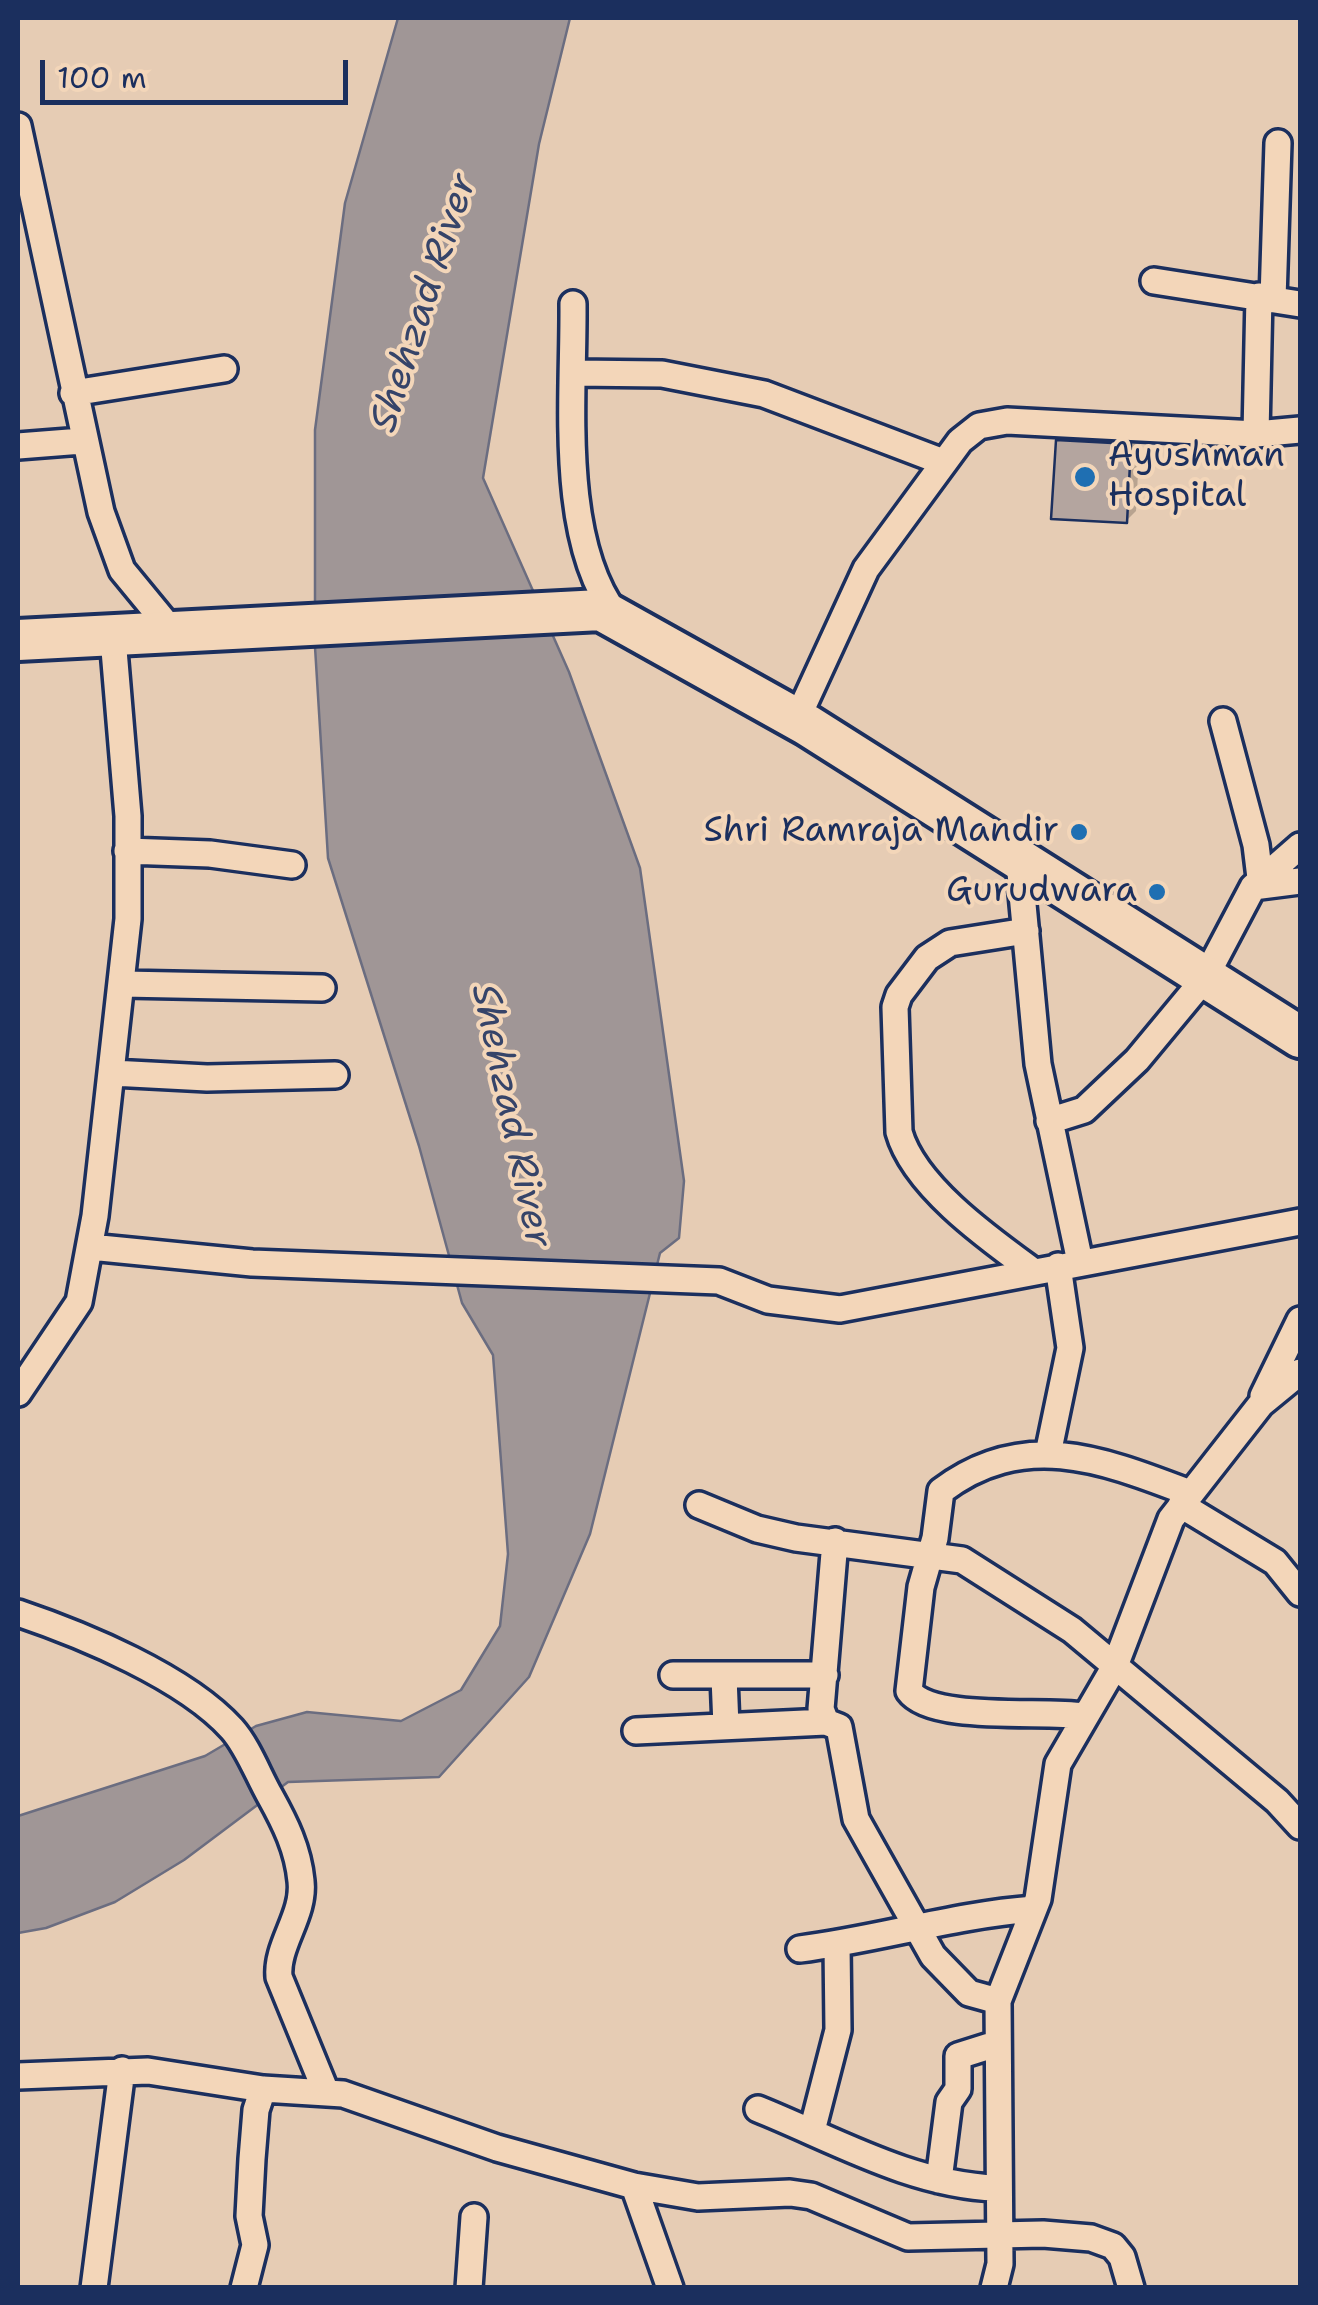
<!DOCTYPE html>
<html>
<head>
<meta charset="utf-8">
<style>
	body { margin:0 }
	#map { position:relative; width:1318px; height:2305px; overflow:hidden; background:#e6ccb4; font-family:"Shantell Sans",sans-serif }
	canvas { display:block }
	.frame { position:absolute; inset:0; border:20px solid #1b2f5e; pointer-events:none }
	.scale { position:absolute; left:40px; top:60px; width:308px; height:45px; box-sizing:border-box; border:5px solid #1b2f5e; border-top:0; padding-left:12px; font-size:30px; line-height:35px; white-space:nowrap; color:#1b2f5e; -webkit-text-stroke:8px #f3d6b9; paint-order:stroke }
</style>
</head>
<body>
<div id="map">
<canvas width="1318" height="2305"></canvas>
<div class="frame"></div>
<div class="scale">100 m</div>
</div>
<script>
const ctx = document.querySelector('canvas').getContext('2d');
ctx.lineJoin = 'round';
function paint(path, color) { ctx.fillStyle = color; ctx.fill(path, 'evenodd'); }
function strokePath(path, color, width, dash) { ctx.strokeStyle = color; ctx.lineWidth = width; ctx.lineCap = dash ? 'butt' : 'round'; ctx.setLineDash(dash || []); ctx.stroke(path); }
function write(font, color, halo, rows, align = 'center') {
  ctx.font = font + ' "Shantell Sans",sans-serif'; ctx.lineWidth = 8; ctx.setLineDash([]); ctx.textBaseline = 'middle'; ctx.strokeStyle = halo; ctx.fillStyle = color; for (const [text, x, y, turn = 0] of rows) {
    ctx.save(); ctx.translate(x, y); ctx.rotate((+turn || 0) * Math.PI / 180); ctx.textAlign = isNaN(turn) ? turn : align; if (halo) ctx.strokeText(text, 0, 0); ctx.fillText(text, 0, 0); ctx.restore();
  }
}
const water = new Path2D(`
	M398,18H570L539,144L483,478L569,672L640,868L684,1181L679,1238L660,1253L590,1534L529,1677L439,1777L288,1782L184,1860L115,1902L46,1928L18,1933V1816L205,1756L256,1726L307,1712L401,1721L461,1690L500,1626L508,1554L493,1355L462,1303L419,1146L328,858L315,647V430L345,203Z`);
const shadow = new Path2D(`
	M1069,431L1140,435L1136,511L1126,521L1059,441Z`);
const building = new Path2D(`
	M1056,440L1131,444L1127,523L1051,519Z`);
const street = new Path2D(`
	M18,126L101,512L122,570L173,632
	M1154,281L1300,304
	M1273,299L1278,143
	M573,304C574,397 558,538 616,615
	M574,373L662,374L764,394L943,462
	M73,393L224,369
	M1256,434L1259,296
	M18,446L82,441
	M797,719L866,569L960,441L979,426L1007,421L1256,434L1300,430
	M1223,721L1256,845L1260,878
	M127,851L210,854L292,865
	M1019,862L1038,1064L1080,1262
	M1253,887L1300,881
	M1026,931L950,943L927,958L899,995L895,1007L899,1132C914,1186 989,1239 1033,1271
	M123,984L322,988
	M112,1073L207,1078L335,1075
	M1049,1121L1084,1110L1137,1060L1205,978L1253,887L1300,846
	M90,1247L252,1263L719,1281L768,1300L840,1309L1300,1222
	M18,1393L79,1302L95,1216L128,919V816L113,638
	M1263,1396L1300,1320
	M1048,1454L1070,1348L1058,1266
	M699,1505L757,1529L796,1538L962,1560L1072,1630L1277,1801L1300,1826
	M1181,1505L1275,1562L1300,1593
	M835,1541L821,1709L826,1722L839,1727L856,1819L933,1956L969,1993L998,2001
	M18,1613C83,1635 185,1677 232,1729C248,1747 258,1775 270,1796C285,1823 298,1849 301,1881C305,1915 276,1945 279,1977L326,2092
	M673,1675H825
	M724,1677L726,1726
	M1083,1716C1042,1710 931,1722 909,1691L921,1587L935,1538L941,1491C1024,1428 1103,1460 1190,1493
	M636,1731L826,1722
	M800,1949C879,1939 954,1915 1034,1909
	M18,2076L148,2071L263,2089L343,2094L497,2148L634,2186L698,2197L790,2193L811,2196L908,2237L1043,2234L1091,2238L1113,2246L1122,2257L1131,2288
	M758,2109C835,2140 912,2185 996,2188
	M812,2131L838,2030L837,1944
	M939,2180L949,2102L958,2089V2056L996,2044
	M634,2186L670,2288
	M94,2288L122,2070
	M244,2288L255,2245L249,2216L252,2159L256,2110L263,2089
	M469,2288L474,2217
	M994,2288L1000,2264L998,2001L1038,1899L1058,1764L1115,1666L1171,1519L1261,1404L1300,1372`);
const primary = new Path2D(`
	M18,640L601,610L807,725L1300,1037`);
const markers = [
	[1085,477,12,"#1f6fb2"],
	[1079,832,10,"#1f6fb2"],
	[1157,892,10,"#1f6fb2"]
];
const poiNames = [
	["Ayushman",1108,457,"left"],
	["Hospital",1108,497,"left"],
	["Shri Ramraja Mandir",1059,832],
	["Gurudwara",1137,892]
];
const waterNames = [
	["Shehzad River",425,303,-72],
	["Shehzad River",510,1116,78]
];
paint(water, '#a09696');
strokePath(water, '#6b6d80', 2.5);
paint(shadow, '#0003');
paint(building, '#b4a59f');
strokePath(building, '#1b2f5e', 2.5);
strokePath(street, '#1b2f5e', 32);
strokePath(primary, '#1b2f5e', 48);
strokePath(street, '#f3d6b9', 25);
strokePath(primary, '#f3d6b9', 40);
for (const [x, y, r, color] of markers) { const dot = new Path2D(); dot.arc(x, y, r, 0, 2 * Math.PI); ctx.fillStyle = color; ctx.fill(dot); strokePath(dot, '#f3d6b9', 4); }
write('35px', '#1b2f5e', '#f3d6b9', poiNames, 'right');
write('italic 38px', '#364469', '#f3d6b9', waterNames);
</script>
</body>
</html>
